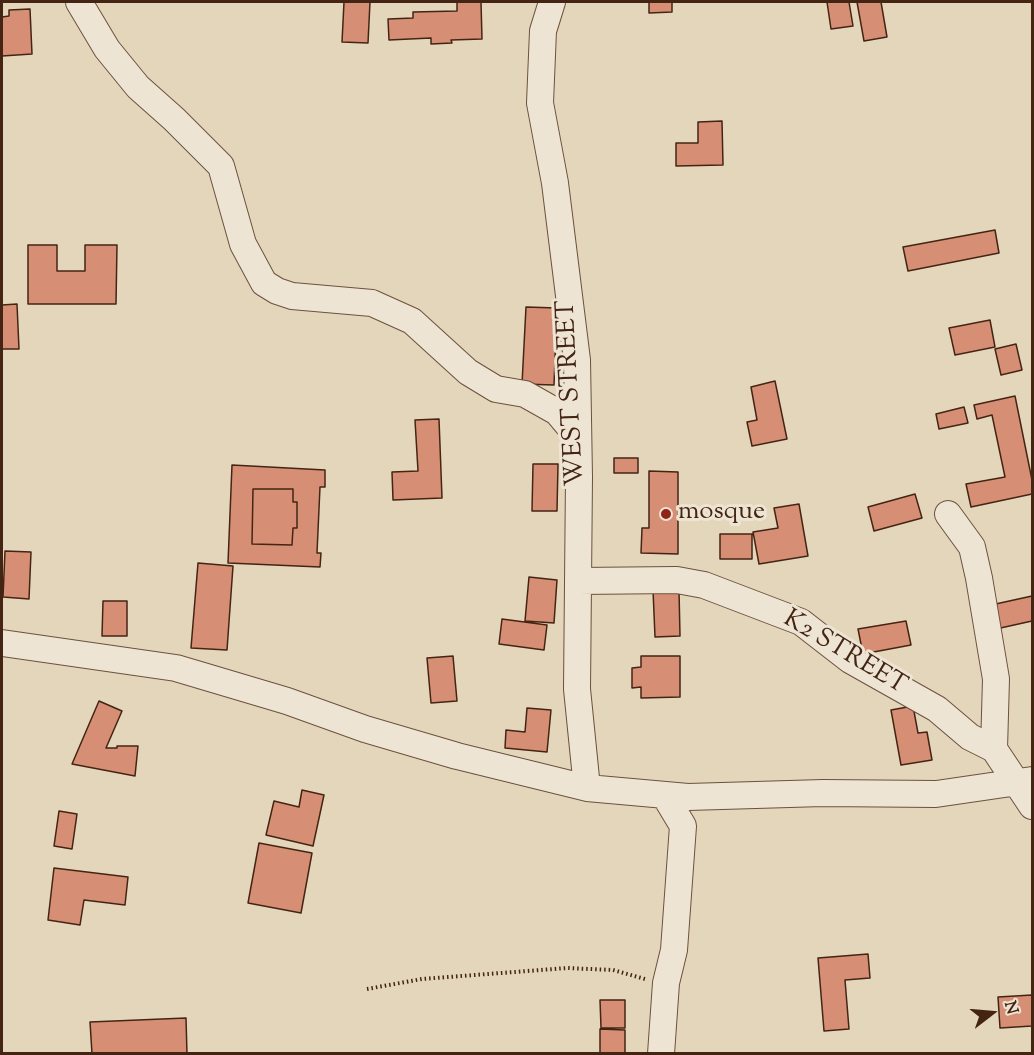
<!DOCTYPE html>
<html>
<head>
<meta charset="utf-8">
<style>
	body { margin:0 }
	#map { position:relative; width:1034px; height:1055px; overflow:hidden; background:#e4d6bb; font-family:"Sorts Mill Goudy",serif }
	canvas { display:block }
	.frame { position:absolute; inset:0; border:3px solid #442514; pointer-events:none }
	.north { position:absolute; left:962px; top:983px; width:60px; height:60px; -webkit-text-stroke:4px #ede4d3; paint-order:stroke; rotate:74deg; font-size:16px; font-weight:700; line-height:24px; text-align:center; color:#442514 }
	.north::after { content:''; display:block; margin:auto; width:21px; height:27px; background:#442514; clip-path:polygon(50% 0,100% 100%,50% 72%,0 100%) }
</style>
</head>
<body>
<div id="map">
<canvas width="1034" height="1055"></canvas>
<div class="frame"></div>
<div class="north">N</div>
</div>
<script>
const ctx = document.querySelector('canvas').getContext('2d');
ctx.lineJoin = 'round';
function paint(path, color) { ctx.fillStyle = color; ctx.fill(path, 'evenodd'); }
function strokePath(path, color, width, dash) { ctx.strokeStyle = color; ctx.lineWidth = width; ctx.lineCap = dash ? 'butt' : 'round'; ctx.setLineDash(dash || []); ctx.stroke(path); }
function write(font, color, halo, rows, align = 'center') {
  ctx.font = font + ' "Sorts Mill Goudy",serif'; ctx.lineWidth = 6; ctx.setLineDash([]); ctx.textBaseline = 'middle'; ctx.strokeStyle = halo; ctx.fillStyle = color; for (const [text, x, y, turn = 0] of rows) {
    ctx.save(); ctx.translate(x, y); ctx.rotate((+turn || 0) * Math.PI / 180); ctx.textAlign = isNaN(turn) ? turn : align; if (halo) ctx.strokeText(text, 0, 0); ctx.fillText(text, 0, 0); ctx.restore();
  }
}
const building = new Path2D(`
	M344,2H370L368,43L342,42Z
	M457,2H481L482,39L451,40L452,43L431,44V38L389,40L388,19L413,18V12L457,11Z
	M649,2H672V12L649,13Z
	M827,2H849L853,26L831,29Z
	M857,2H881L887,37L864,41Z
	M30,9L32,54L2,56V17L9,16V10Z
	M722,121L723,165L676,166V143H698V122Z
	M995,230L999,253L908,271L903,247Z
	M28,245H57V271H85V245H117L116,304H28Z
	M17,304L19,349H2V305Z
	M526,307L557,308L554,385L522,384Z
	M990,320L995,347L955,355L949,328Z
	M1016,344L1022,370L1001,375L995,349Z
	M775,381L787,439L752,446L747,422L757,420L751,387Z
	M1015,396L1032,480V494L971,507L966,484L1005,477L992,415L977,419L974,405Z
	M964,407L968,423L939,429L936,414Z
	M439,419L442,498L393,500L392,472L418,471L415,420Z
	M614,458H638V473H614Z
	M533,464H558L557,511H532Z
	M232,465L325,470V487H320L317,553H321L320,567L228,563ZM253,489H293V502H297V528H293L292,545L252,544Z
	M649,471L678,472V554L641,553L642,528H649Z
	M253,489H293V502H297V528H293L292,545L252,544Z
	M915,494L922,518L874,531L868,507Z
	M799,504L808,556L759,564L753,532L778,528L774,508Z
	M720,534H752V559H720Z
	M5,551L31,552L29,599L3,597Z
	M198,563L233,566L227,650L191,648Z
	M529,577L557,580L554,623L525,621Z
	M653,590H679L680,636L655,637Z
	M1032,596V621L996,629L991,605Z
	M103,601H127V636H102Z
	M502,619L547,625L544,650L499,644Z
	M906,621L911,645L863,654L858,629Z
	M453,656L457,701L431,703L427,658Z
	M641,656H680V697L641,698V687L632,688V668L641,667Z
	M99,701L122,711L106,748H117V746H138L135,776L72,764Z
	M913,706L918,733L927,732L932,760L901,765L891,710Z
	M527,708L551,710L547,752L505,748L506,730L525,732Z
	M302,790L324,795L313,846L266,835L274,801L299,807Z
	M59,811L77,814L72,849L54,846Z
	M259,843L312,853L301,913L248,903Z
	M54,868L128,877L125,905L84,900L80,925L48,920Z
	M868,954L870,978L845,980L849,1029L824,1031L818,958Z
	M1032,995V1026L1000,1028L998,997Z
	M600,1000H625V1028H601Z
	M186,1018L187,1054H92L90,1022Z
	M600,1029L625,1030V1054H600Z`);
const path = new Path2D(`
	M367,989L422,979L567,968L613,970L645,979`);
const street = new Path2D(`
	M79,2L107,49L138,87L174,119L221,166L243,244L264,283L277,291L292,296L372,303L412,321L468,372L496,389L525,394L557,412L578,437
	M552,2L543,31L540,103L555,183L577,360L579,477L577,689L587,788
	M948,514L972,547L979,578L996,679L994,749
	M578,581L677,580L704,585L801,622L850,660L937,709L970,737L994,749L1032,806
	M2,643L176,668L287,701L365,729L457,756L587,788L688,797L823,793L936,794L1032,780
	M661,1054L666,983L674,950L683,826L665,796`);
const markers = [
	[666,514,6,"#8f2418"]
];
const streetNames = [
	["WEST STREET",573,393,-93],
	["K2 STREET",844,654,31]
];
const poiNames = [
	["mosque",678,514]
];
paint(building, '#d68e74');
strokePath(building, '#442514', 1.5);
strokePath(street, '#6c513e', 28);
strokePath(path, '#442514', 4, [1.5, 3]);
strokePath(street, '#ede4d3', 26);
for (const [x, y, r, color] of markers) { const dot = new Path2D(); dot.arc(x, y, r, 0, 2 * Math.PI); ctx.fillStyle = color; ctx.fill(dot); strokePath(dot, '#ede4d3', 2); }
write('26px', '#442514', '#ede4d3', streetNames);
write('26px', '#442514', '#ede4d3', poiNames, 'left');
</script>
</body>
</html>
